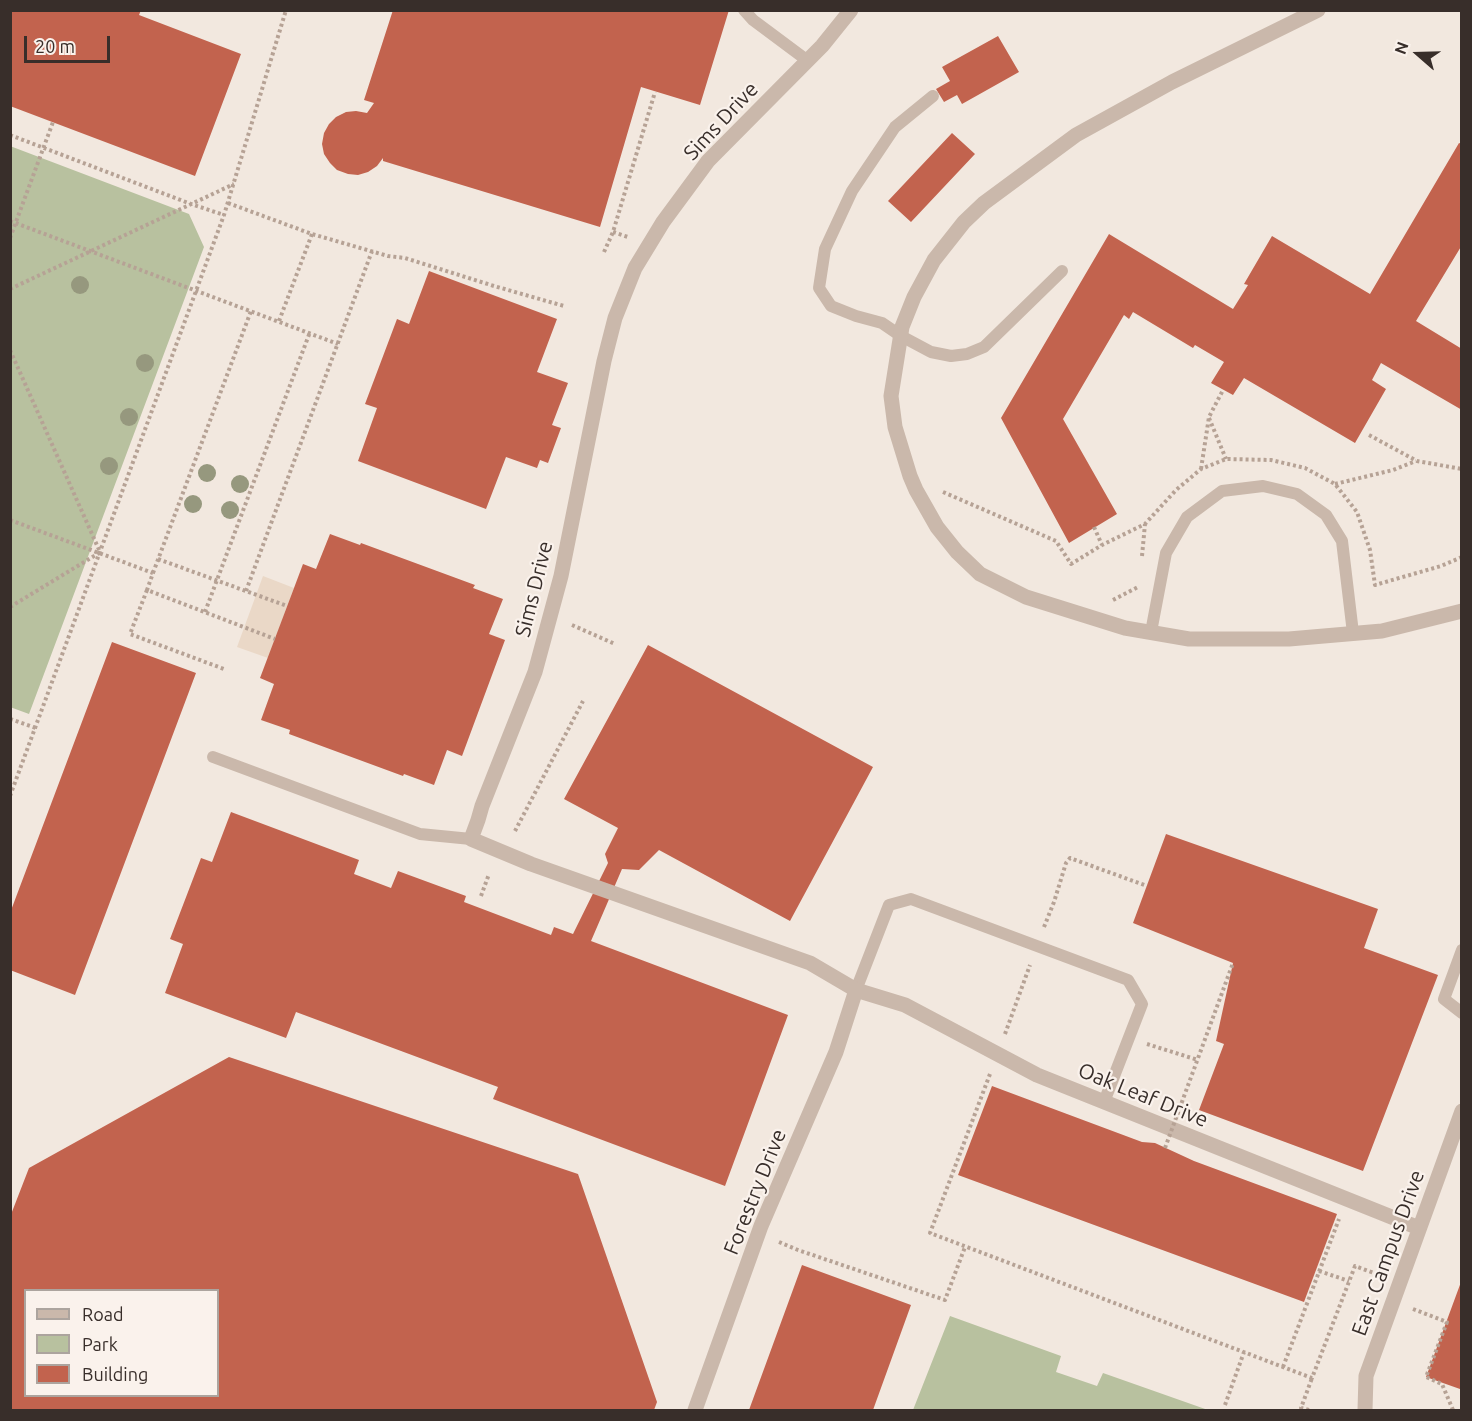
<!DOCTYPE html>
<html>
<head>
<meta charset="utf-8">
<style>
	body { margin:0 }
	#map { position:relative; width:1472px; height:1421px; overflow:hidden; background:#f2e8df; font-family:Ubuntu,sans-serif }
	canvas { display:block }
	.frame { position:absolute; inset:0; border:12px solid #382e2a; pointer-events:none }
	.legend { position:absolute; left:24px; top:1289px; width:195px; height:108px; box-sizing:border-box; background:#faf2ec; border:2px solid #aca49e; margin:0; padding:8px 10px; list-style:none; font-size:18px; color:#382e2a }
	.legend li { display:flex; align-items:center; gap:12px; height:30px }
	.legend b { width:30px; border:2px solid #aca49e }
	.north { position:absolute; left:1388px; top:24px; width:60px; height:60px; -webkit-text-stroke:4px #faf2ec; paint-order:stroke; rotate:290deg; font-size:16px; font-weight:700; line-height:24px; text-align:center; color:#382e2a }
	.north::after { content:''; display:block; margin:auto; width:21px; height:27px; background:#382e2a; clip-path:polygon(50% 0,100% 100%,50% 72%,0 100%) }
	.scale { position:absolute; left:24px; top:36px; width:86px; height:27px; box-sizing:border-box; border:3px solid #382e2a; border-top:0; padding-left:8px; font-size:18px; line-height:21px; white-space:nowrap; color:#382e2a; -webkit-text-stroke:4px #faf2ec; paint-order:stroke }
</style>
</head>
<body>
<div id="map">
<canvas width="1472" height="1421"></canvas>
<div class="frame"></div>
<ul class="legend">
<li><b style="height:8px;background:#cab8ab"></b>Road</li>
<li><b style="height:16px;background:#b8c19f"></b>Park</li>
<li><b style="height:16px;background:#c2634e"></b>Building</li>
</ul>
<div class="north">N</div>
<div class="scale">20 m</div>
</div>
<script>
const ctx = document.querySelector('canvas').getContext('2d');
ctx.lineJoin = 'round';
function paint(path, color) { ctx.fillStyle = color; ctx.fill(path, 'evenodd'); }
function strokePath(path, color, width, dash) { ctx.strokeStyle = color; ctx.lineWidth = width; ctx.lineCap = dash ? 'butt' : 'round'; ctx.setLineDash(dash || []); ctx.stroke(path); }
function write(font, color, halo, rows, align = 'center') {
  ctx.font = font + ' Ubuntu,sans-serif'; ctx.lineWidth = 4.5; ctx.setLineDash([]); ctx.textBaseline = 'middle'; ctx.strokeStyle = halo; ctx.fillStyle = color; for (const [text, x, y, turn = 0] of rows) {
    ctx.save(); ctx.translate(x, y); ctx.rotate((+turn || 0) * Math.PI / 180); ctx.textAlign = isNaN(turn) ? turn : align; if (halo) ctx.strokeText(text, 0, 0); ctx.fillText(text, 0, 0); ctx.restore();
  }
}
const green = new Path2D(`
	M10,146L189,214L204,247L29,714L10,707Z
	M950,1316L1061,1356L1056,1372L1097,1386L1103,1373L1208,1410H913Z`);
const plaza = new Path2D(`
	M263,576L294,588L268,658L237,647Z`);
const building = new Path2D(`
	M10,10H141L139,15L241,54L195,176L10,106Z
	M393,10H729L700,105L641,87L600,227L383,161V158L377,166L368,172L358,175L348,174L337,170L330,163L324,154L322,144L324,133L329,124L336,117L346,112L356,111L367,113L374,103L364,100Z
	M998,36L1019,72L962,104L957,95L944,102L936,89L950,81L942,67Z
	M952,133L975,154L911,222L888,201Z
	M1459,143L1462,144V245L1416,321L1462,349V410L1381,363L1372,380L1386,389L1355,443L1244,378L1233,395L1211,383L1224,362L1195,345L1193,348L1133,312L1129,319L1124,315L1063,419L1117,514L1069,543L1001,418L1109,234L1233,309L1248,285L1244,284L1272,236L1370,294Z
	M429,271L557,319L537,372L568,383L552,425L561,428L548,463L540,460L537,468L506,457L486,509L358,461L377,408L365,404L397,319L409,324Z
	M330,534L360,545L361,543L475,585L473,588L503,599L489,634L505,640L462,756L447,750L434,785L404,774L403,776L289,734L290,730L261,720L274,684L260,678L294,588L303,564L316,569Z
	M112,642L196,673L75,995L10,970V913Z
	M648,645L873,767L790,921L659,850L639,870L622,869L591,941L788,1015L725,1186L493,1099L498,1087L296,1012L286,1038L165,993L183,944L170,939L201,858L212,862L231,812L359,860L354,874L391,888L398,871L466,896L464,902L551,935L554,927L573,934L608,863L605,854L618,828L564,799Z
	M1166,834L1378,909L1364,948L1438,975L1363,1171L1199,1110L1224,1044L1216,1041L1233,963L1133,923Z
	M229,1057L578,1174L657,1402L654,1410H10V1217L29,1168ZM26,1290H218V1396H26Z
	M992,1086L1142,1142L1155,1143L1194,1161L1337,1214L1304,1302L958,1175Z
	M802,1265L911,1305L873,1410H749Z
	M1461,1282L1462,1384L1460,1389L1426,1377Z`);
const path = new Path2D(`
	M10,135L191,204L224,215
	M228,203L312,234L388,256L405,258L494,286L564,306
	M10,221L338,344
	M613,232L628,237
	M10,238L53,122
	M604,252L613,232L655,92
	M10,289L234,184
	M279,321L312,234
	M10,350L100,552
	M1209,418L1226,459
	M1369,435L1417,461L1462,469
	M1201,469L1209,417L1223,390
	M1335,484L1393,470L1416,461
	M943,492L1056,541L1071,564L1102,545L1145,524L1176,490L1201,469L1226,459L1271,460L1305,468L1335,484L1357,512L1370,550L1375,585L1441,566L1462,557
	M10,520L153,573L147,590L275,639
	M1094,527L1102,545
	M1142,556L1145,524
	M158,559L287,606
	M153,573L251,311
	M147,590L130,634L224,669
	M246,591L372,251
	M1113,600L1138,587
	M10,607L99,553
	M205,612L310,332
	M572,625L615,644
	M10,719L36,728
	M10,796L224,215L286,10
	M515,831L583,701
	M481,896L489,874
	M1044,927L1054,902L1066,863L1070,858L1147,886
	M1005,1034L1030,965
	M1147,1044L1198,1060
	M990,1074L930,1233L1312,1378L1355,1266L1379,1275
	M779,1242L798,1250L945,1300L965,1247
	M1319,1271L1349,1281
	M1413,1309L1447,1322L1426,1377L1442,1384L1453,1410
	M1283,1367L1339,1219
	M1225,1405L1244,1352
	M1309,1410L1301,1408L1312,1378`);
const lane = new Path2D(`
	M744,10L753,20L808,61
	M933,96L895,127L852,191L825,249L819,288L831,306L856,316L882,323L901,336L931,352L951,356L967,354L984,347L1062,271
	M1151,632L1166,553L1187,517L1222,491L1263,486L1297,494L1326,515L1342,541L1353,633
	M213,757L420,834L471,839
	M1462,950L1444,999L1462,1013
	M856,990L889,905L911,899L1128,980L1142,1004L1104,1102`);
const street = new Path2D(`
	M851,10L822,46L708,161L663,222L635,268L615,318L604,361L561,576L535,672L482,806L478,820L471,839L531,864L810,963L856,990L905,1005L1037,1075L1419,1228
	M1318,10L1172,82L1076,135L984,203L964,222L934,260L914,297L902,327L891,396L895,427L910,476L916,490L937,527L957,552L980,574L1026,597L1125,628L1189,639H1289L1382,631L1462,611
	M695,1410L761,1226L836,1052L856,990
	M1365,1410L1366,1376L1462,1111`);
const pathBridge = new Path2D(`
	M1165,1148L1233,963`);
const trees = [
	[80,285],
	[145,363],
	[129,417],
	[109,466],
	[207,473],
	[240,484],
	[193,504],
	[230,510]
];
const streetNames = [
	["Sims Drive",721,121,-47],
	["Sims Drive",534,589,-76],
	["Oak Leaf Drive",1143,1095,22],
	["Forestry Drive",755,1192,-68],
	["East Campus Drive",1388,1253,-70]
];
paint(green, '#b8c19f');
paint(plaza, '#ead8c7');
paint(building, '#c2634e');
strokePath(path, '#b6a295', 4, [3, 3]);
strokePath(lane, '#cab8ab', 12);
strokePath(street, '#cab8ab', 15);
strokePath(pathBridge, '#b6a295', 4, [3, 3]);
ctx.fillStyle = '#96987e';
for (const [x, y] of trees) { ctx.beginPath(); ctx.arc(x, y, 9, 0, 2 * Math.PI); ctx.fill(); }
write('21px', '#382e2a', '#faf2ec', streetNames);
</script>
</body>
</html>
